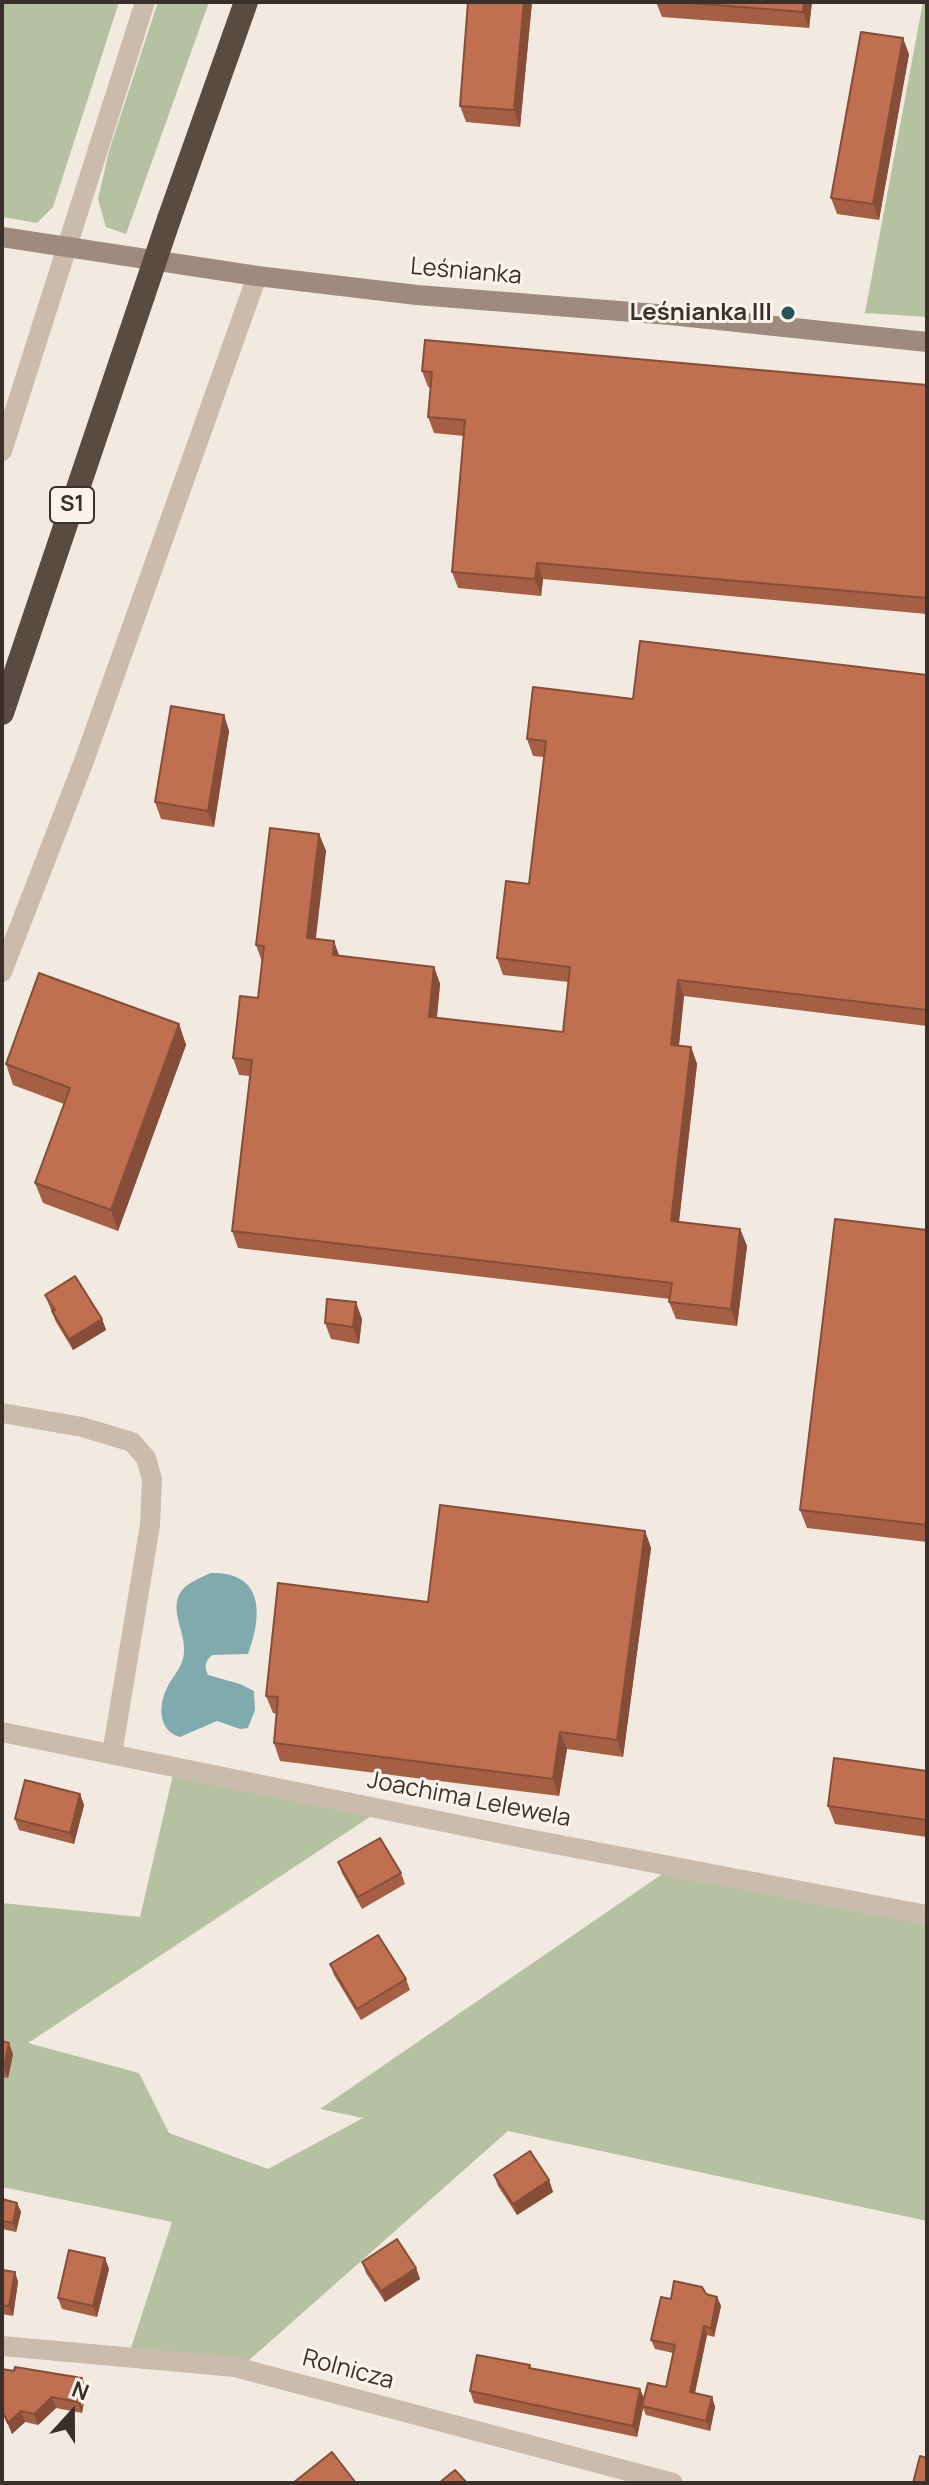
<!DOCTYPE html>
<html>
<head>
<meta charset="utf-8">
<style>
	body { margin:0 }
	#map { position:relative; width:929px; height:2485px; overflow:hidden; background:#f2eae0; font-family:Manrope,sans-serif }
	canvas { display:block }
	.frame { position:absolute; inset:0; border:4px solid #39302b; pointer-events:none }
	.north { position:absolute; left:32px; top:2373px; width:80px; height:80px; -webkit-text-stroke:6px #faf4ed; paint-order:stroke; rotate:21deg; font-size:22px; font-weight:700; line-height:32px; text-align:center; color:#39302b }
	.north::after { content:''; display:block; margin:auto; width:28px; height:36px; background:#39302b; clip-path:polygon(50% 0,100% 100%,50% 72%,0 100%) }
</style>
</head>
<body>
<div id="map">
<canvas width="929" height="2485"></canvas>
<div class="frame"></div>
<div class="north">N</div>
</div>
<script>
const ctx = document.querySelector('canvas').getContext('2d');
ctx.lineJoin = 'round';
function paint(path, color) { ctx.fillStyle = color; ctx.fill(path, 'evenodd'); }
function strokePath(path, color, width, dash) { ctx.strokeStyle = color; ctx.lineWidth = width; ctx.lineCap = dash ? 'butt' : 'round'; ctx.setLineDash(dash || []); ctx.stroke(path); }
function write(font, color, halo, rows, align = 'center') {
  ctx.font = font + ' Manrope,sans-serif'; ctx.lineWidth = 6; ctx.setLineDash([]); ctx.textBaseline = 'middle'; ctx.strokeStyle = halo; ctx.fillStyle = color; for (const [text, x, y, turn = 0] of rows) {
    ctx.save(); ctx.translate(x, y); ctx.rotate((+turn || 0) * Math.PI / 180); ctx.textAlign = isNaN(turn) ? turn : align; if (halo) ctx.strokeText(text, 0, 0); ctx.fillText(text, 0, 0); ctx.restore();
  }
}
const green = new Path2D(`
	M2,2H119L53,207L37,223L2,217Z
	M158,2H209L126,234L106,227L98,199L109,151Z
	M923,2H927V317L865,313Z
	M175,1766L382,1809L28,2043L139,2073L169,2133L268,2169L363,2118L320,2109L674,1866L927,1915V2221L508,2131L247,2362L128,2357L172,2222L2,2187V1903L140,1917Z`);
const water = new Path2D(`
	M210,1573C264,1571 263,1615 248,1654L212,1655C205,1662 204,1666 208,1675L240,1684L254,1691L255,1710L248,1728L240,1729L217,1721L180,1737C159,1731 158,1708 166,1690C172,1676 184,1667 184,1651C185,1632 171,1613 179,1595C185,1583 199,1579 210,1573Z`);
const street = new Path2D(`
	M2,451L145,2
	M2,972L84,761L257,276
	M2,1413L82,1427L132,1442L146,1458L152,1479L150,1525L112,1754
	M2,1732L518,1837L927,1915
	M2,2346L235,2367L673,2483`);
const secondary = new Path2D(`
	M2,237L257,276L417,295L670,315L927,342`);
const highway = new Path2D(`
	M169,219L246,2
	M2,713L143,296`);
const highwayBridge = new Path2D(`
	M143,296L169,219`);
const wall = new Path2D(`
	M468,2H532L520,127L466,122L460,106Z
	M656,2H812L809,28L662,17Z
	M909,54L879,220L837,214L831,198Z
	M422,371L927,385V614L543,579L541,596L458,588L452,572L464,436L434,433L428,417L431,388L428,387Z
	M927,675V1026L684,996L679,1046L691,1047L697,1064L679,1222L740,1229L747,1246L737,1326L676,1319L669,1302L670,1299L238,1248L232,1231L250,1076L239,1075L233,1058L258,998L262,962L256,945L319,834L326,851L315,939L340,956L434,967L440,984L437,1018L563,1032L569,982L503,975L497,958L529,884L544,757L533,756L527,739L633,699Z
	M224,715L229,731L214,827L161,819L155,802Z
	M179,1024L186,1045L118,1231L43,1203L35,1183L64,1104L13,1085L6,1064Z
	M927,1230V1542L807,1528L800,1510Z
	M45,1295L102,1319L106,1330L73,1350L56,1322Z
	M362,1319L359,1344L331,1339L325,1323Z
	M645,1531L651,1548L623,1757L567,1749L559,1796L280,1761L274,1743L277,1714L273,1713L266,1696L428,1602Z
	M927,1771V1837L835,1824L828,1806Z
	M80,1794L84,1805L74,1844L19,1830L15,1819Z
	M338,1862L401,1873L405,1884L362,1909L342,1873Z
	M330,1964L406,1979L410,1990L361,2020L334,1975Z
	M2,2041L13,2054L8,2078L2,2077Z
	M494,2175L549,2180L553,2192L517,2215L498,2186Z
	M2,2199L17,2203L21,2212L16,2232L2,2229Z
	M362,2262L416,2268L420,2279L385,2302L366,2273Z
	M109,2269L97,2317L62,2309L58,2298Z
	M2,2270L15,2272L18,2282L13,2316L2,2314Z
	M706,2294L717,2297L721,2306L714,2337L707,2335L695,2393L712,2397L715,2407L710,2431L646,2415L643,2408L637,2437L474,2403L470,2391L530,2365L531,2368L640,2389L644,2399L666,2387L673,2353L655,2349L651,2340L671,2299Z
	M2,2369L82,2378L86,2389L82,2413L56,2408L38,2425L25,2422L12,2434L5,2418H2Z`);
const shadedWall = new Path2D(`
	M524,2H532L520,127L514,110Z
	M804,2H812L809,28L803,12Z
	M903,38L909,54L879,220L873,204Z
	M537,563L543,579L541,596L535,579Z
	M224,715L229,731L214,827L208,811Z
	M319,834L326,851L314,955L307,938Z
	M334,941L340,958L333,955Z
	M434,967L440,984L435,1033L429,1017Z
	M678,980L684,996L677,1062L671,1045Z
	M179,1024L186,1045L118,1231L111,1210Z
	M691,1047L697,1064L677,1238L671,1221Z
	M740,1229L747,1246L737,1326L731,1309Z
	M356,1302L362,1319L359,1344L353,1327Z
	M102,1319L106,1330L73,1350L69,1339Z
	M645,1531L651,1548L623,1757L617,1740Z
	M560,1732L567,1749L559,1796L553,1779Z
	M80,1794L84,1805L74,1844L70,1833Z
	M9,2043L13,2054L8,2078L4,2067Z
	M549,2180L553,2192L517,2215L513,2204Z
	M17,2203L21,2212L16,2232L13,2223Z
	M105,2258L109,2269L97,2317L93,2306Z
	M416,2268L420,2279L385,2302L381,2291Z
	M15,2272L18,2282L13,2316L9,2306Z
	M717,2297L721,2306L714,2337L711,2328Z
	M704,2326L707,2335L693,2402L690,2392Z
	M82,2378L86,2389L82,2413L78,2402Z
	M640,2389L645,2401L642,2406L643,2408L637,2437L633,2426Z
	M52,2397L56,2408L38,2425L34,2414Z
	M712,2397L715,2407L710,2431L706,2421Z
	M21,2411L25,2422L12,2434L8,2423Z`);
const building = new Path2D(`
	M468,2H524L514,110L460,106Z
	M677,2H804L803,12Z
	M861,32L903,38L873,204L831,198Z
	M425,340L927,385V598L537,563L535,579L452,572L465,420L428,417L432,372L422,371Z
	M640,641L927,675V1010L678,980L671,1045L691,1047L671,1221L740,1229L731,1309L669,1302L672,1283L232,1231L252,1060L233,1058L240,996L258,998L264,946L256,945L270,828L319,834L307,938L334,941L333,955L434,967L429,1017L563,1032L570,967L497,958L506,881L529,884L546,741L527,739L533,687L633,699Z
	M171,706L224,715L208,811L155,802Z
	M39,973L179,1024L111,1210L35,1183L70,1088L6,1064Z
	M835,1219L927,1230V1525L800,1510Z
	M75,1276L102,1319L69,1339L52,1311L55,1310L45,1295Z
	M327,1299L356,1302L353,1327L325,1323Z
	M440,1505L645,1531L617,1740L560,1732L553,1779L274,1743L278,1697L266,1696L278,1583L428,1602Z
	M834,1758L927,1771V1820L828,1806Z
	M25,1780L80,1794L70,1833L15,1819Z
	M380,1838L401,1873L358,1897L338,1862Z
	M378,1935L406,1979L357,2009L330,1964Z
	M2,2041L9,2043L4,2067L2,2066Z
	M530,2151L549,2180L513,2204L494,2175Z
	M2,2199L17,2203L13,2223L2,2221Z
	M397,2239L416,2268L381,2291L362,2262Z
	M69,2250L105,2258L93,2306L58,2298Z
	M2,2270L15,2272L9,2306L2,2305Z
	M674,2281L702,2287L706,2294L717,2297L711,2328L704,2326L690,2392L712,2397L706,2421L642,2406L648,2383L666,2387L675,2345L651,2340L661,2297L671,2299Z
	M477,2355L530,2365L529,2368L640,2389L633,2426L470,2391Z
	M15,2367L82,2378L78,2402L52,2397L34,2414L21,2411L8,2423L2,2410V2369L14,2371Z
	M332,2452L356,2483H293Z
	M920,2456L927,2458V2483H913Z
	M455,2470L467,2483H439Z`);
const markers = [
	[788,313,8,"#225459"]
];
const shields = [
	[72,505,44]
];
const shieldNames = [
	["S1",72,505]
];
const streetNames = [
	["Leśnianka",466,272,5],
	["Joachima Lelewela",469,1800,11],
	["Rolnicza",348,2370,15]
];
const poiNames = [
	["Leśnianka III",772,313]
];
paint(green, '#b5c1a1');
paint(water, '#80abae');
strokePath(street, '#cabbac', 20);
strokePath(secondary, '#9e8a7e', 20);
strokePath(highway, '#594a42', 24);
strokePath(highwayBridge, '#594a42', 24);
paint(wall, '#a55f45');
paint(shadedWall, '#864e38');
paint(building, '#c06f50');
strokePath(building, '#864e38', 2);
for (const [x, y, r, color] of markers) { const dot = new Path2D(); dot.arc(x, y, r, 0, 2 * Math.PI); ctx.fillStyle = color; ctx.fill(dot); strokePath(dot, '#faf4ed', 3); }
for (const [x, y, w] of shields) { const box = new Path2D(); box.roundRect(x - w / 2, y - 18, w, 36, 6); ctx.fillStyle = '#faf4ed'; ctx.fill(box); strokePath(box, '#39302b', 2); }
write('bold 22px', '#39302b', null, shieldNames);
write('24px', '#39302b', '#faf4ed', streetNames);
write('bold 24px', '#39302b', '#faf4ed', poiNames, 'right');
</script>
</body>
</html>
